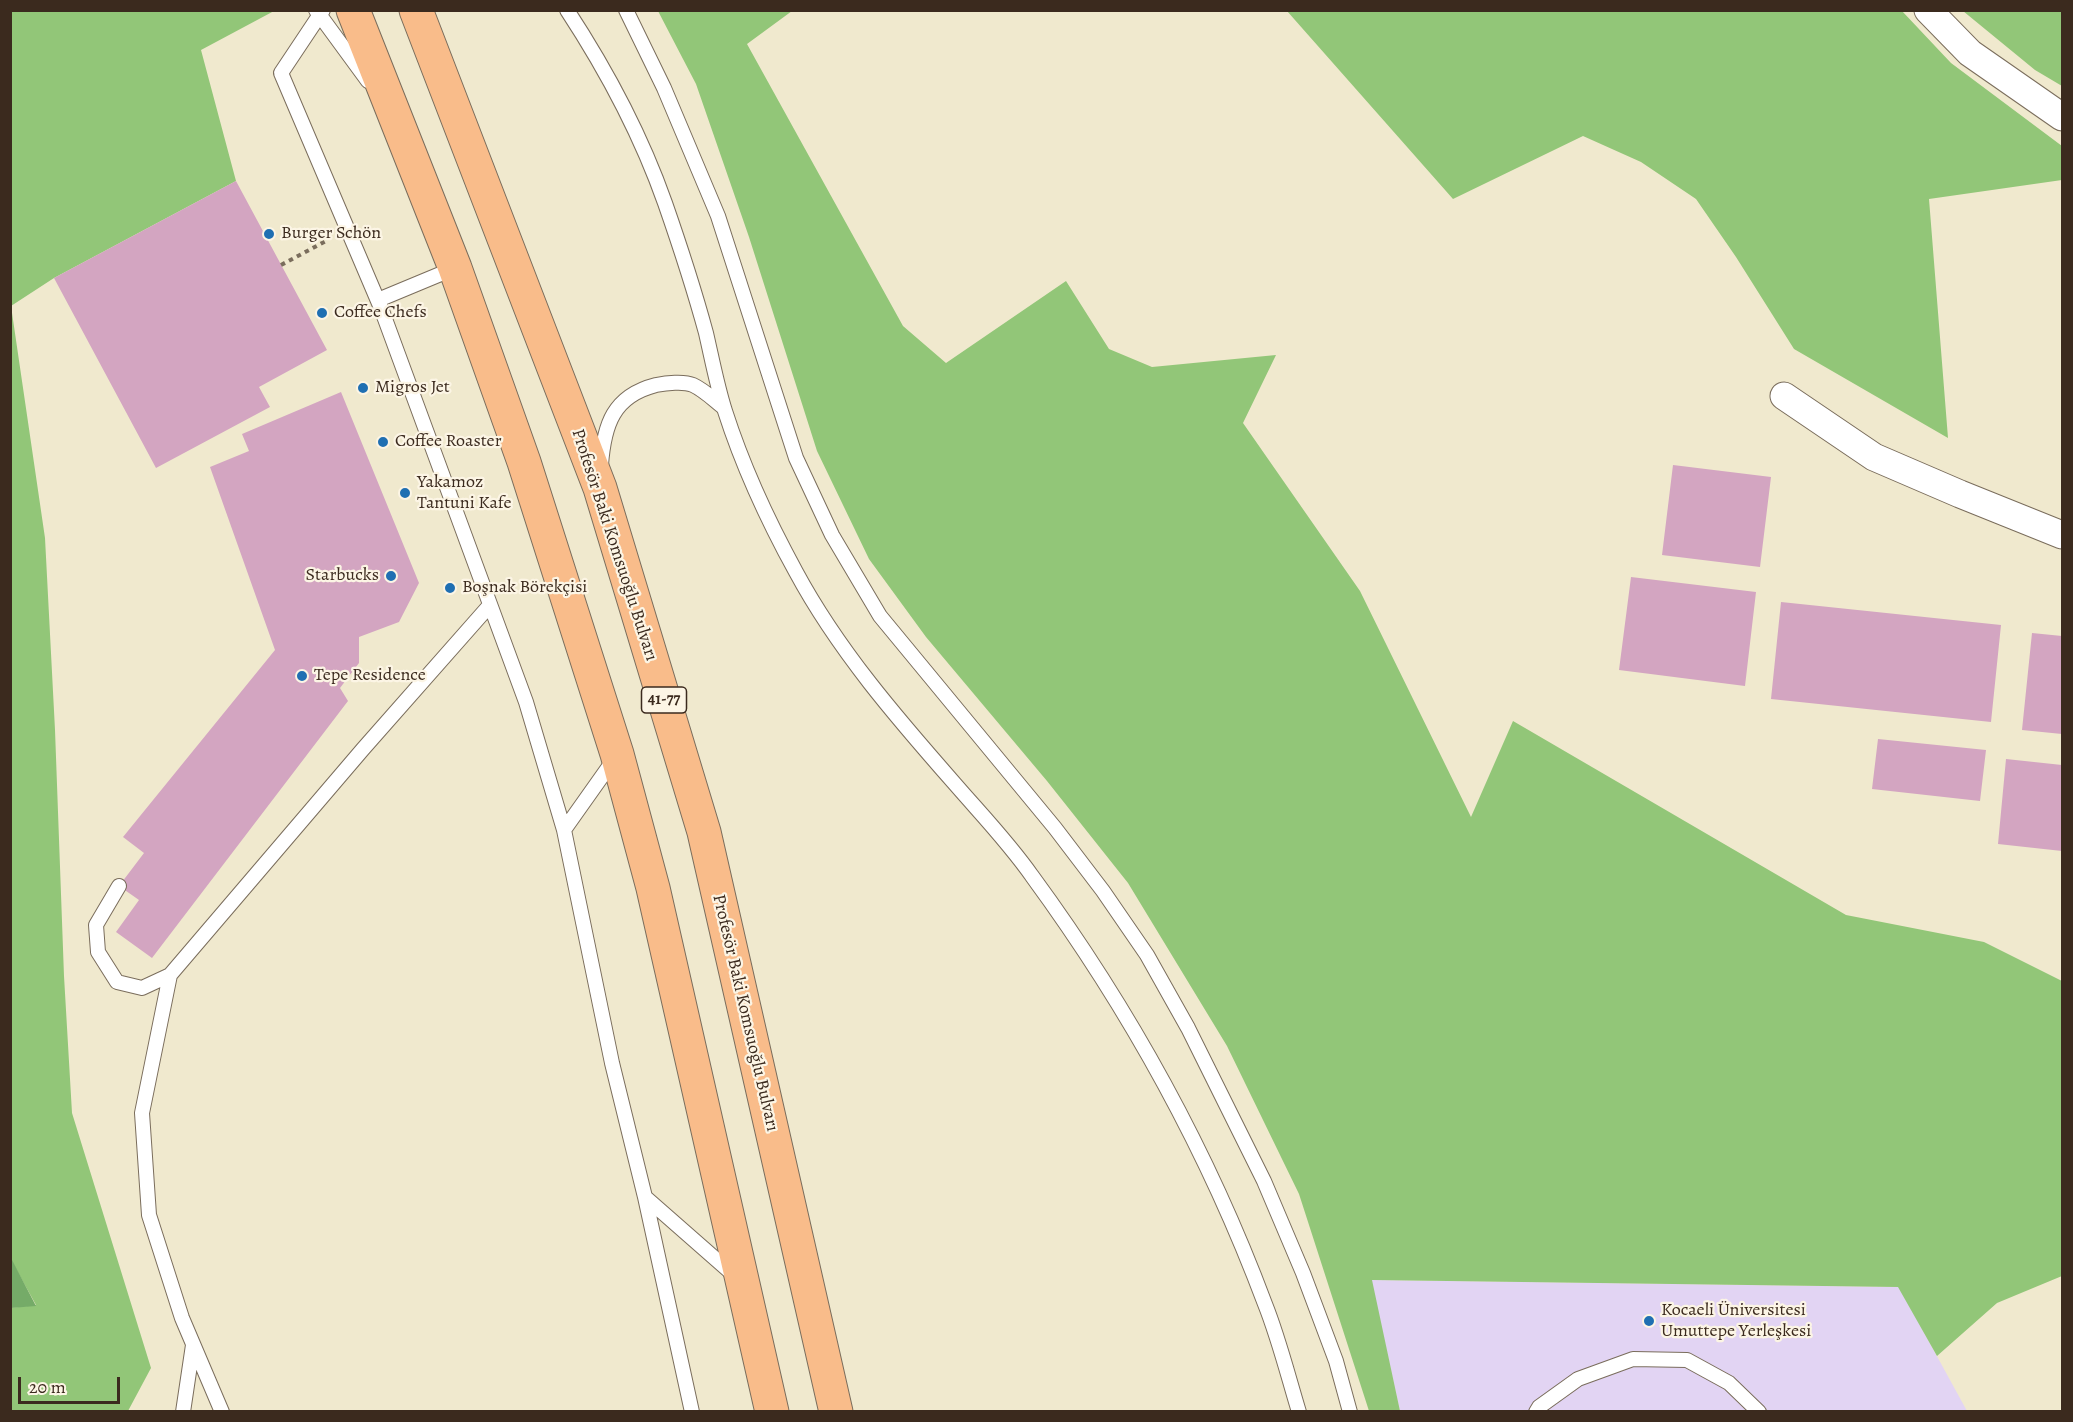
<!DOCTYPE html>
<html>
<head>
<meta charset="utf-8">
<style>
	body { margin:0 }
	#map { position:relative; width:2073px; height:1422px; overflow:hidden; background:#f0e9ce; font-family:Alegreya,serif }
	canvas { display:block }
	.frame { position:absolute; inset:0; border:12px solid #3b2a1e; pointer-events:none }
	.scale { position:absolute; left:18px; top:1377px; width:102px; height:27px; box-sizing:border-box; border:3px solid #3b2a1e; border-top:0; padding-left:8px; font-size:18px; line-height:21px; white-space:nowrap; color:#3b2a1e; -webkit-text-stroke:4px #fcf5e5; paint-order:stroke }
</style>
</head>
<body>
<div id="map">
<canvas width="2073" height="1422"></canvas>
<div class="frame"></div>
<div class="scale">20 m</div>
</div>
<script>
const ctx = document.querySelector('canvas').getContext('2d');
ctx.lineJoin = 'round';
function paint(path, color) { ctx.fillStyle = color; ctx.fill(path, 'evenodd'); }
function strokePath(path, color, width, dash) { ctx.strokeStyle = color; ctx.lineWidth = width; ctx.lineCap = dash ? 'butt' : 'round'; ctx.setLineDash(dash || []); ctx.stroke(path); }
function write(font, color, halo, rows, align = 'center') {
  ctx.font = font + ' Alegreya,serif'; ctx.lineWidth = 4.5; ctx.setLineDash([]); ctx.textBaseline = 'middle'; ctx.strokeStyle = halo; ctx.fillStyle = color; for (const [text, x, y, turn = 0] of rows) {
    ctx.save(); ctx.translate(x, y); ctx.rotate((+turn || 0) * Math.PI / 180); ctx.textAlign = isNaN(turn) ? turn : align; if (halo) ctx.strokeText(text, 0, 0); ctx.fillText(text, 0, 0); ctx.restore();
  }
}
const built = new Path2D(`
	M1371,1280L1899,1287L1967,1411H1400Z`);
const green = new Path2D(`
	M11,11H274L201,50L236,181L54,278L11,306L45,538L55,730L64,976L72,1113L151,1368L128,1411H11L10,1308L36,1305L10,1258Z
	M658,11H792L747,44L903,326L946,363L1066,281L1109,349L1152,367L1276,355L1243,423L1360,591L1471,817L1513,721L1846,915L1984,942L2062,981V1276L1997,1303L1937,1356L1898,1287L1372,1280L1400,1411H1369L1299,1194L1227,1046L1128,883L1047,781L926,637L869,559L817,451L749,237L696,84Z
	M1287,11H1902L1951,63L2062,146V180L1929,199L1948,438L1794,349L1736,257L1696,199L1641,162L1583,136L1453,199Z
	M1963,11H2062V86L2035,70Z`);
const forest = new Path2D(`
	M10,1258H11L36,1306L11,1308Z`);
const building = new Path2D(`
	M236,181L327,350L259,387L270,407L156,468L54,278Z
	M341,392L419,583L399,622L359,637V663L340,688L348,701L152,958L116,932L139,900L119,886L144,853L123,837L275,650L210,467L249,451L242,434Z
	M1673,465L1771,477L1760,567L1662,555Z
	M1631,577L1756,592L1745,686L1619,670Z
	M1781,602L2001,625L1991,722L1771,699Z
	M2032,633L2062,636V734L2022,730Z
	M1878,739L1986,750L1980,801L1872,789Z
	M2006,759L2062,765V851L1998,844Z`);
const path = new Path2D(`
	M281,265L326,241`);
const lane = new Path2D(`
	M316,10L368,81
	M323,10L281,73L381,308L526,702L564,830
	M567,10C607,71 641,135 665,203C680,246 694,289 706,333C712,359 717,386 725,411C743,467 768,521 796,572C838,650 897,718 955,784C981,814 1009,843 1032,876C1128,1007 1208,1152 1265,1304C1279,1339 1288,1376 1299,1412
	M626,10L664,88L718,216L796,458L832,535L880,616L1055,828L1103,891L1147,955L1188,1028L1264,1181L1303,1273L1336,1361L1350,1412
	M378,300L455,268
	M601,465C604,425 613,396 656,385C666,383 684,381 693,385C704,390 714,400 723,407
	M615,758L564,830L612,1063L645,1197L735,1276
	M119,886L96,925L98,952L117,982L142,988L170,975L363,749L490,605
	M170,975L142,1113L149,1215L182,1318L222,1412
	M645,1197L692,1412
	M183,1412L193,1345
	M1536,1412L1539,1407L1578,1379L1633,1359L1687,1360L1729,1383L1759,1412`);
const street = new Path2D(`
	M1928,10L1970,53L2062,117
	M1784,396L1874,457L1960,494L2062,535`);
const highway = new Path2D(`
	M353,10L455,268L524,462L617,754L653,888L772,1412
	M416,10L600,488L704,832L836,1412`);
const markers = [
	[269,234,6,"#1f6fb2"],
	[322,313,6,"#1f6fb2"],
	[363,388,6,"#1f6fb2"],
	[383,442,6,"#1f6fb2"],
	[405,493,6,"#1f6fb2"],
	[391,576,6,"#1f6fb2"],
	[450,588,6,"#1f6fb2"],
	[302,676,6,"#1f6fb2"],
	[1649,1321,6,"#1f6fb2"]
];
const shields = [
	[664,700,45]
];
const shieldNames = [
	["41-77",664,700]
];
const poiNames = [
	["Burger Schön",281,234],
	["Coffee Chefs",334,313],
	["Migros Jet",375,388],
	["Coffee Roaster",395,442],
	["Yakamoz",417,483],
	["Tantuni Kafe",417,504],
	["Starbucks",379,576,"right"],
	["Boşnak Börekçisi",462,588],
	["Tepe Residence",314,676],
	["Kocaeli Üniversitesi",1661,1311],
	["Umuttepe Yerleşkesi",1661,1332]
];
const streetNames = [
	["Profesör Baki Komsuoğlu Bulvarı",614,545,72],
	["Profesör Baki Komsuoğlu Bulvarı",745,1013,77]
];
paint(built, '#e2d4f3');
paint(green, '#92c678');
paint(forest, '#75ab68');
paint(building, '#d3a5c1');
strokePath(lane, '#7a6d5c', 16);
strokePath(street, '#7a6d5c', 29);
strokePath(highway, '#7a6d5c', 35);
strokePath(path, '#7a6d5c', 4, [4.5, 4.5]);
strokePath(lane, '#fff', 14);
strokePath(street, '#fff', 27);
strokePath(highway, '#f9bc8a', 33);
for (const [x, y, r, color] of markers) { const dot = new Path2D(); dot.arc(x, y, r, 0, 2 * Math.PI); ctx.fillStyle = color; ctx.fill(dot); strokePath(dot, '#fcf5e5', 2); }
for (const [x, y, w] of shields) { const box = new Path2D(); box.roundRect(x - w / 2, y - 13, w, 26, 4.5); ctx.fillStyle = '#fcf5e5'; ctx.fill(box); strokePath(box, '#3b2a1e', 1.5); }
write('bold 16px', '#3b2a1e', null, shieldNames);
write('18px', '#3b2a1e', '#fcf5e5', poiNames, 'left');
write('18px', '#3b2a1e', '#fcf5e5', streetNames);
</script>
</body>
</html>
